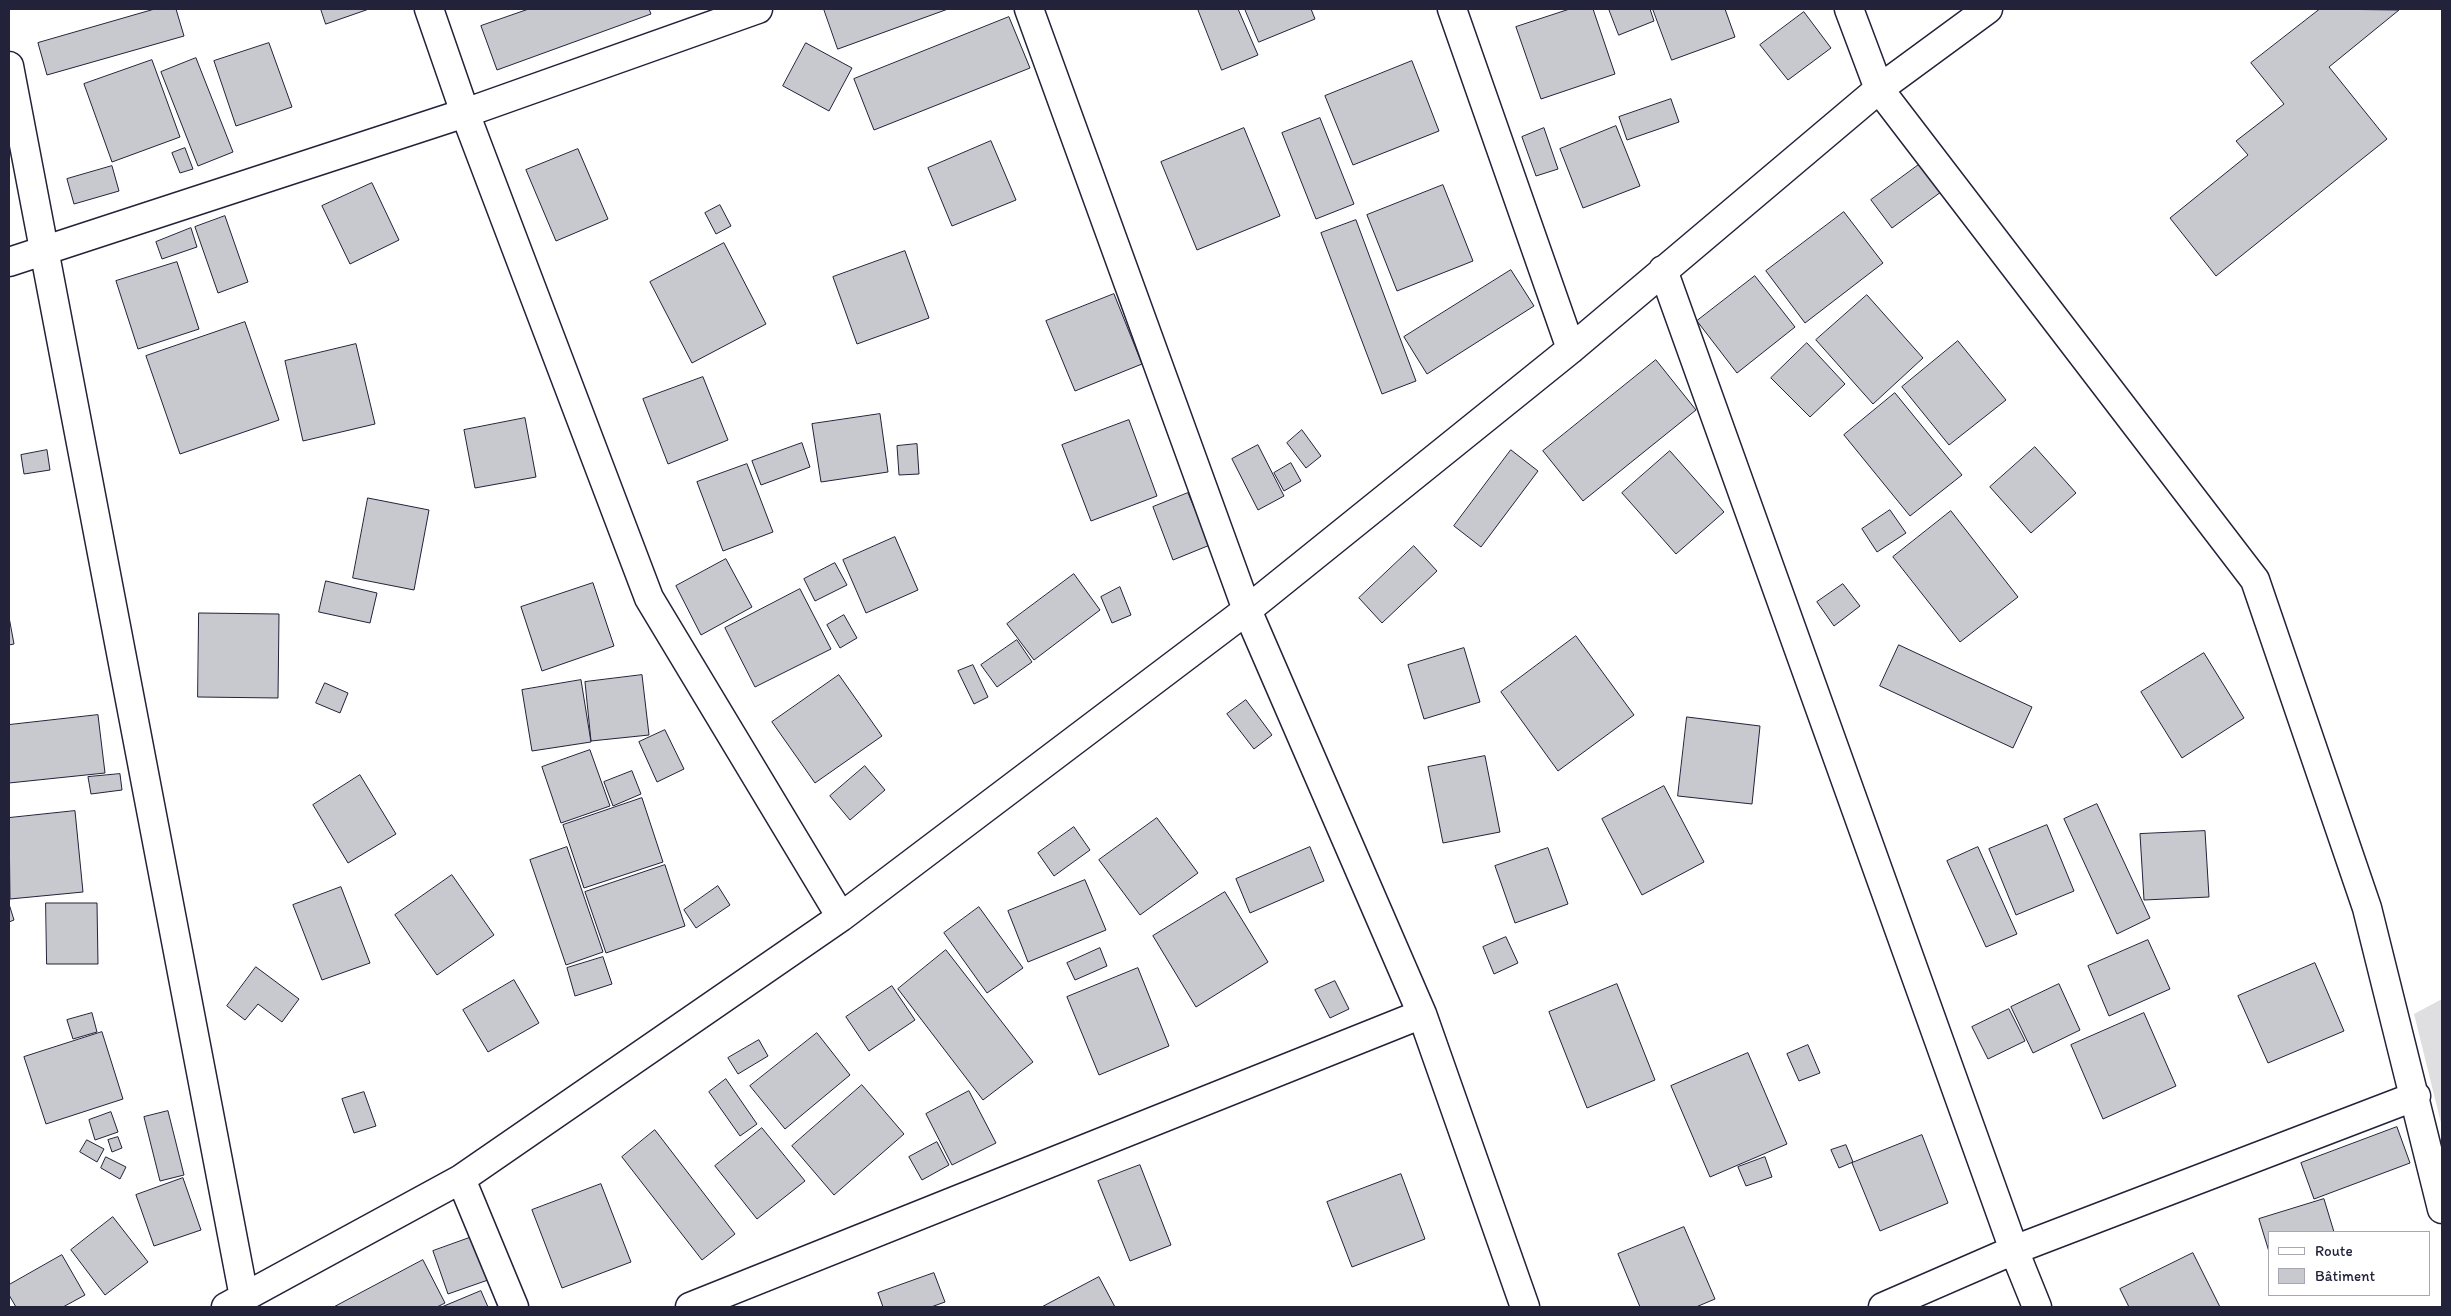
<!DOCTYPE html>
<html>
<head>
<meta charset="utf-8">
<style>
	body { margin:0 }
	#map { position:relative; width:2451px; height:1316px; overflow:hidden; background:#fff; font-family:Itim,sans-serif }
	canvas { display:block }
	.frame { position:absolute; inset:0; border:10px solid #22223b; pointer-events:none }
	.legend { position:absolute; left:2268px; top:1231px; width:162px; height:65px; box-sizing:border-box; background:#fff; border:1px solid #a7a7b1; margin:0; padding:6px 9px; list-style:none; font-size:15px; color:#22223b }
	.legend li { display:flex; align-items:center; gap:10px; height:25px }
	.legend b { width:25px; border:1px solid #a7a7b1 }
</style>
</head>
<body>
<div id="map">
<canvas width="2451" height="1316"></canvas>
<div class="frame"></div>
<ul class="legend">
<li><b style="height:6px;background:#fff"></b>Route</li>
<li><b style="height:14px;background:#c8c8cf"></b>Bâtiment</li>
</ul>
</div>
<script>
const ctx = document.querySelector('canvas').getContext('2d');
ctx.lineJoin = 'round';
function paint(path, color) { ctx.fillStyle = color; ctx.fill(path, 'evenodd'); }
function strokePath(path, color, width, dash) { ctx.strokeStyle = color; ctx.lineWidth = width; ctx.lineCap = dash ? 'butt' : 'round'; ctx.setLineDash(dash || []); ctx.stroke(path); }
const green = new Path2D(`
	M2442,999V1127L2414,1014Z`);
const building = new Path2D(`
	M155,9H176L184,36L47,75L38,43Z
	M321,9H369L326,24Z
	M529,9H649L651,14L497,70L481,26Z
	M824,9H948L838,49Z
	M1198,9H1238L1258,55L1222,70Z
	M1245,9H1311L1315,19L1259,42Z
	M1570,9H1593L1615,74L1541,99L1516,27Z
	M1609,9H1650L1654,21L1619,35Z
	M1653,9H1725L1735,37L1672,60Z
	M2320,9L2399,10L2329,67L2387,139L2216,276L2170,218L2248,155L2236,141L2284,104L2251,63Z
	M1804,12L1831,48L1788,80L1760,45Z
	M1009,17L1030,68L874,130L854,79Z
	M269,43L292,107L236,126L214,61Z
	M806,43L852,68L829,111L783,86Z
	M196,58L233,152L198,166L161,72Z
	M152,60L180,137L112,162L84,84Z
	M1412,61L1439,131L1353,165L1325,96Z
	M1671,99L1679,122L1627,140L1619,117Z
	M1320,118L1354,204L1316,219L1282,133Z
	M1616,126L1640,186L1583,208L1560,149Z
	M1244,128L1280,216L1197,250L1161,162Z
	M1544,128L1558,169L1536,176L1522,137Z
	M991,141L1016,200L952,226L928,168Z
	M185,148L193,169L180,173L172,153Z
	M578,149L608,219L556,241L526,170Z
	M1924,161L1945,189L1892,228L1871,200Z
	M112,166L119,191L74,204L67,179Z
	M372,183L399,240L350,264L322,206Z
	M1443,185L1473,261L1397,291L1367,215Z
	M720,205L731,226L716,234L705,213Z
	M1844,212L1883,263L1805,323L1766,271Z
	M225,216L248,282L218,293L195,227Z
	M1356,220L1416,381L1382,394L1321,233Z
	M191,228L197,247L162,259L156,242Z
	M724,243L766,324L692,363L650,282Z
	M905,251L929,318L857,344L833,277Z
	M177,262L199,329L138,349L116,281Z
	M1511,270L1534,306L1427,374L1404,337Z
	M1755,276L1795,327L1737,373L1697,321Z
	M1114,294L1142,364L1075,391L1046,321Z
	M1867,295L1923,358L1873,404L1816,340Z
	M245,322L279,420L180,454L146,356Z
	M1958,341L2006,400L1949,445L1902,387Z
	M1807,343L1845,384L1810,417L1771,378Z
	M356,344L375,424L303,441L285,361Z
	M1656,360L1696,410L1583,501L1543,451Z
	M703,377L728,440L668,464L643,399Z
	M1895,393L1962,475L1910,516L1844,435Z
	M880,414L888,472L821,482L812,424Z
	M525,418L536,477L475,488L464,430Z
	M1129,420L1157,496L1091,521L1062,445Z
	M1302,430L1321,456L1306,468L1287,443Z
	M802,443L810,467L761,485L752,461Z
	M917,444L919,474L899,475L897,446Z
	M1258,445L1284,496L1258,510L1232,459Z
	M2035,447L2076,493L2031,533L1990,487Z
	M47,450L50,470L24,474L21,455Z
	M1511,450L1538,471L1481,547L1454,526Z
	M1670,451L1724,512L1676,554L1622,493Z
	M1291,463L1301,481L1284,491L1274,473Z
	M747,464L773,532L723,551L697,482Z
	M1188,493L1210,545L1173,560L1153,507Z
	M368,498L429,510L414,590L353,578Z
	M1890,510L1906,533L1877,552L1862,529Z
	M1951,511L2018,597L1960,642L1893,557Z
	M895,537L918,590L866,613L843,560Z
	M1414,546L1437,571L1382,623L1359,598Z
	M726,559L752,607L701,635L676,586Z
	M835,563L847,585L815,601L804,579Z
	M1074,574L1100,610L1034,660L1007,624Z
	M326,581L377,593L370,623L319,612Z
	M593,583L614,646L542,671L521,607Z
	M1843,584L1860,606L1834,626L1817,602Z
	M1120,587L1131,615L1112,623L1101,597Z
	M800,589L831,649L755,687L725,628Z
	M199,613L279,614L278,698L198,697Z
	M844,615L857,638L840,648L827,625Z
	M9,617L14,644L9,645Z
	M1576,636L1634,715L1558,771L1501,692Z
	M1017,640L1032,662L997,687L981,665Z
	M1899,645L2032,707L2013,748L1880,686Z
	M1464,648L1480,702L1424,719L1408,665Z
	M2204,653L2244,718L2182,758L2141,692Z
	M973,665L988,697L974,704L958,671Z
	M642,675L649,735L591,741L585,682Z
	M839,675L882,736L815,783L772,722Z
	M581,680L591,742L532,751L522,690Z
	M325,683L348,693L340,713L316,703Z
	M1246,700L1272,735L1254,749L1227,714Z
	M98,715L105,773L9,783V725Z
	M1687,717L1760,726L1752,804L1678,796Z
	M665,730L684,769L657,782L639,742Z
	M590,750L610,806L561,823L542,767Z
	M1485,756L1500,832L1443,843L1428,767Z
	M865,766L885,790L850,820L830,796Z
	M632,771L641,794L613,806L604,782Z
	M120,774L122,790L91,794L88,777Z
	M360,775L396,834L348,863L313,805Z
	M1664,786L1704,862L1642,895L1602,819Z
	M642,798L663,862L584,888L563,825Z
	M2097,804L2150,918L2117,934L2064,819Z
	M75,811L83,892L10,899L9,818Z
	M1157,818L1198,873L1140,915L1099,860Z
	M2047,825L2074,891L2016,915L1989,849Z
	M1074,827L1090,850L1054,876L1038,853Z
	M2205,831L2209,897L2144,900L2140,834Z
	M567,847L603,952L566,965L530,860Z
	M1310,847L1324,881L1250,913L1236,879Z
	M1978,847L2017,934L1986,947L1947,861Z
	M1548,848L1568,904L1515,923L1495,866Z
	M665,865L685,926L606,953L585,892Z
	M452,875L494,935L437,975L395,915Z
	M1085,880L1106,930L1028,962L1008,911Z
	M718,886L730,905L696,928L684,910Z
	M341,887L370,963L322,980L293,905Z
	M1225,892L1268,962L1196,1007L1153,936Z
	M46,903H97L98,964H47Z
	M9,904L14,920L9,922Z
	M979,907L1023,968L987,993L944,933Z
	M1506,937L1518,963L1494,974L1483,947Z
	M2148,940L2170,989L2109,1016L2088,966Z
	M1100,948L1107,966L1075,980L1067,963Z
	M946,950L1033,1062L983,1100L898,989Z
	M603,957L612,984L575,996L567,968Z
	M2315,963L2344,1031L2268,1063L2238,996Z
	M256,967L299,999L282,1022L258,1004L245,1020L227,1006Z
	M1138,968L1169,1046L1099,1075L1067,997Z
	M514,980L539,1023L488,1052L463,1010Z
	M1335,981L1349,1009L1330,1018L1315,990Z
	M1617,984L1655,1080L1587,1108L1549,1012Z
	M2059,984L2080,1030L2033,1053L2011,1007Z
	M892,986L915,1020L869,1051L846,1017Z
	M2009,1009L2025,1041L1988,1059L1972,1027Z
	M92,1013L97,1032L73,1039L67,1020Z
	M2144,1013L2176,1086L2103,1119L2071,1045Z
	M102,1032L123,1099L46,1124L24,1057Z
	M817,1033L850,1075L785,1129L750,1086Z
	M759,1040L768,1056L738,1074L728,1058Z
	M1808,1045L1820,1073L1799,1081L1787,1054Z
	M1748,1053L1787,1144L1710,1177L1671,1086Z
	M726,1079L757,1124L740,1136L709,1092Z
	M862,1085L904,1134L834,1195L792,1146Z
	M969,1091L996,1143L952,1165L926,1114Z
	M364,1092L376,1126L354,1133L342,1099Z
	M168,1111L184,1175L160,1181L144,1117Z
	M111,1112L118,1132L95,1140L89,1120Z
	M2397,1127L2410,1163L2314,1199L2301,1163Z
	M762,1128L805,1181L757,1219L715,1166Z
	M655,1130L735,1234L702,1260L622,1157Z
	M1922,1135L1948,1203L1880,1231L1852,1163Z
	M118,1137L122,1148L112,1152L108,1140Z
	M87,1140L104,1149L97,1162L80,1152Z
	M937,1142L949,1165L922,1180L909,1157Z
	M1846,1145L1853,1162L1839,1168L1831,1150Z
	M106,1157L126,1167L120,1179L101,1168Z
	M1765,1157L1772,1177L1746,1186L1738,1167Z
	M1140,1165L1171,1245L1130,1261L1098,1181Z
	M1401,1174L1425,1239L1352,1267L1327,1202Z
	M183,1178L201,1230L154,1246L136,1195Z
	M601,1184L631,1262L562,1288L532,1210Z
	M2324,1199L2334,1232H2270V1255L2259,1219Z
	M113,1217L148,1262L105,1295L71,1250Z
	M1684,1227L1715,1299L1696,1307H1640L1618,1254Z
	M472,1237L488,1280L448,1294L433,1251Z
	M2193,1253L2220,1307H2129L2120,1289Z
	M62,1255L85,1295L63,1307H16L9,1295V1285Z
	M423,1260L445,1303L437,1307H334Z
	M934,1273L945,1302L931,1307H883L878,1293Z
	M1099,1277L1115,1307H1042Z
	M481,1291L488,1307H442Z`);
const minor = new Path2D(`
	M429,9L465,113L649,598L841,917
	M1029,9L1247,610L1422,1014L1525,1307
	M1452,9L1571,349
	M1849,9L1879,89L2255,580L2367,908L2442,1209
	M9,66L244,1297
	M9,262L465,113L758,9
	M1663,270L2014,1250L2037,1307
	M461,1179L514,1307
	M226,1307L461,1179L841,917L1247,610L1571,349L1879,89L1988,9
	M690,1307L1422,1014
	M1883,1307L2014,1250L2416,1096`);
paint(green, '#dfdfe2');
paint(building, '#c8c8cf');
strokePath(building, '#22223b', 1);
strokePath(minor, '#22223b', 31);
strokePath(minor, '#fff', 28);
</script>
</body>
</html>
